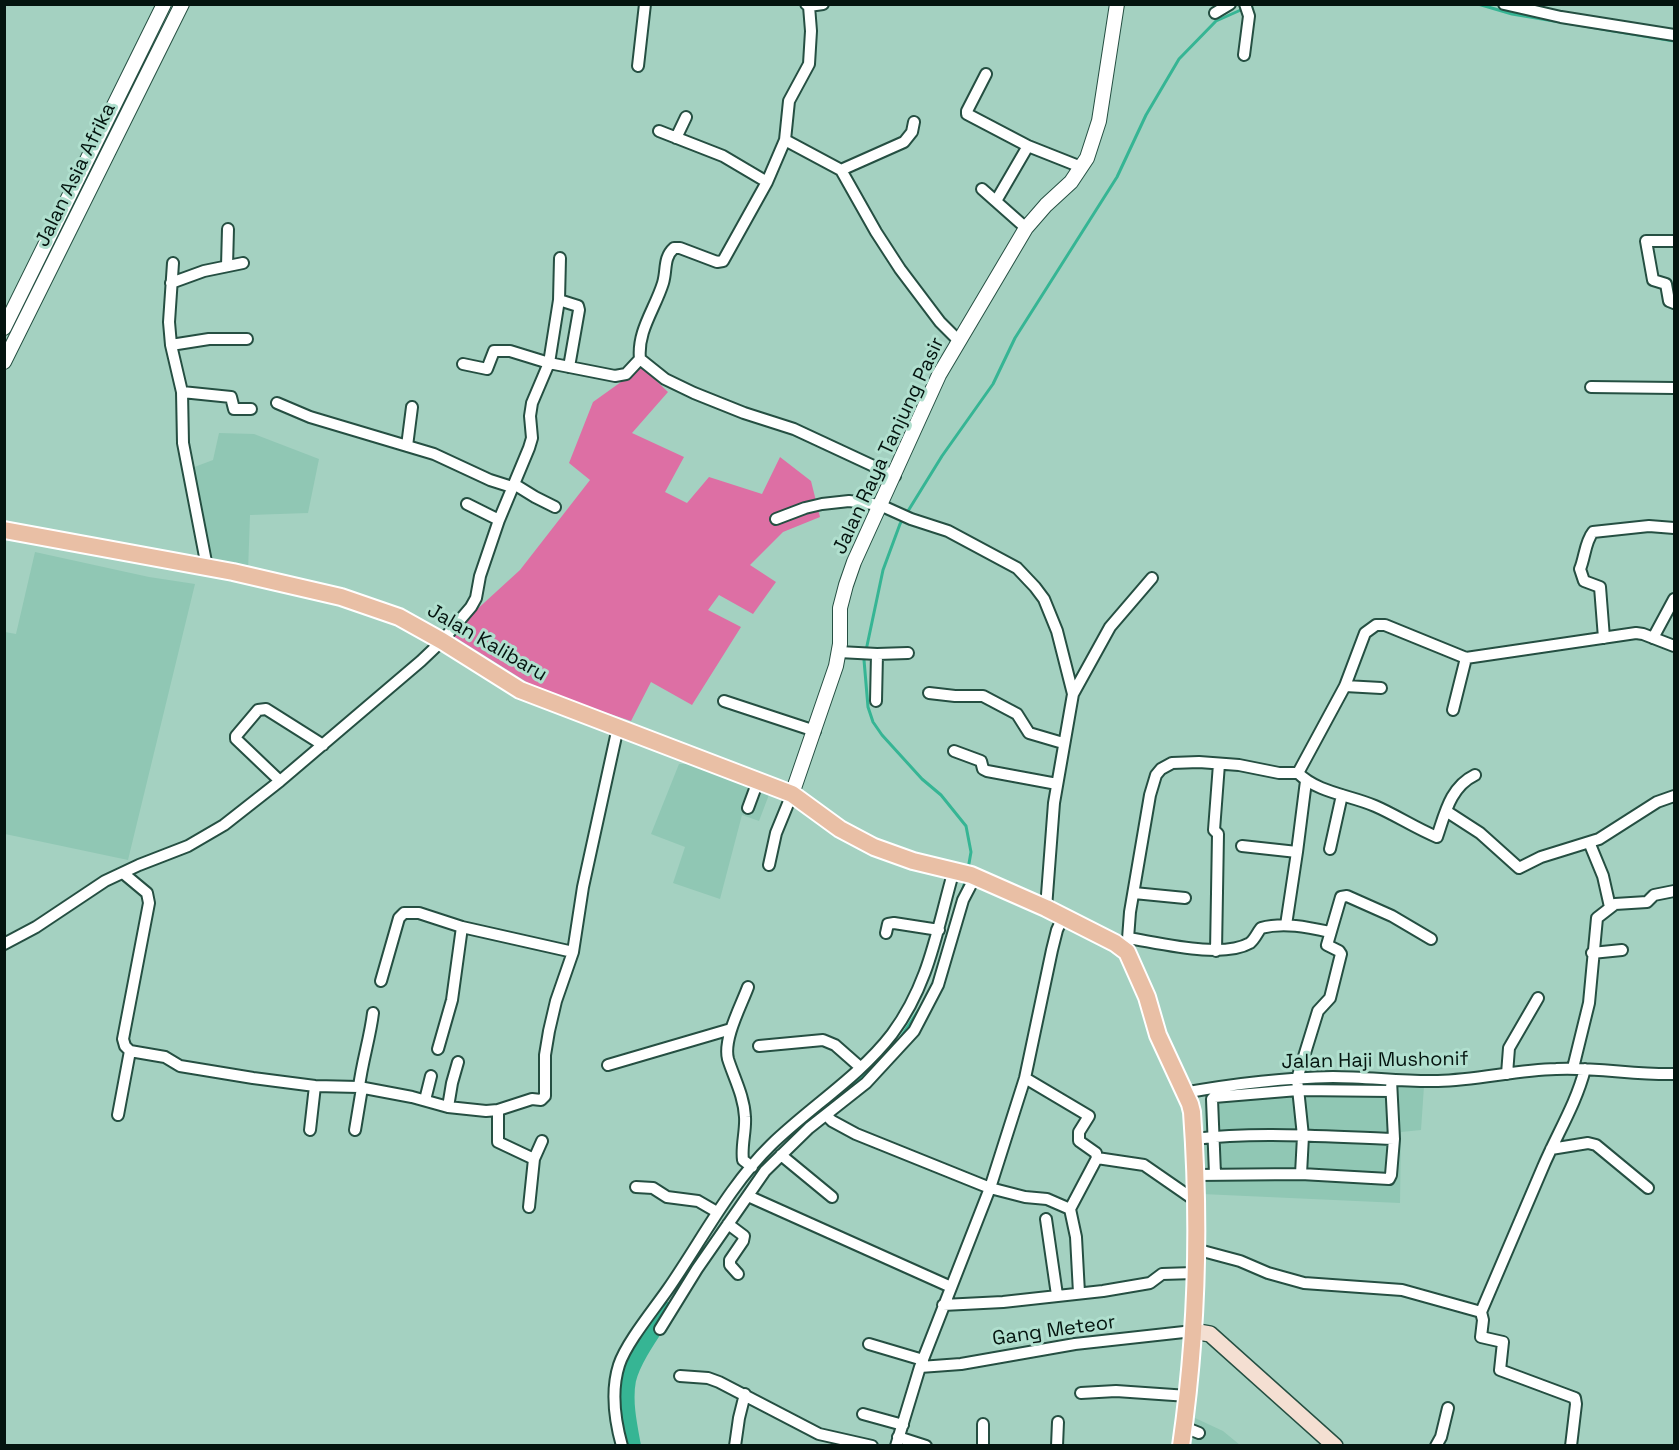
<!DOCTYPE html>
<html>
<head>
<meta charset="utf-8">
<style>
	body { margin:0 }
	#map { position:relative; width:1679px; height:1450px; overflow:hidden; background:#a4d1c1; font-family:"Space Grotesk",sans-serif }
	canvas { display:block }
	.frame { position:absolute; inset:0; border:6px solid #04140f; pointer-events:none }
</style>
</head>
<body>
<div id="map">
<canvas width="1679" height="1450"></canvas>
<div class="frame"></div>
</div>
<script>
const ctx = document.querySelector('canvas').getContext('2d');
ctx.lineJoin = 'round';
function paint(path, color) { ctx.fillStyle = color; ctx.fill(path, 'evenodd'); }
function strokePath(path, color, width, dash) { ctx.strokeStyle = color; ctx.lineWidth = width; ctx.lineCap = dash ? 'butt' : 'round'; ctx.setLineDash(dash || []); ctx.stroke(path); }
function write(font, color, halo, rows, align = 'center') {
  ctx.font = font + ' "Space Grotesk",sans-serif'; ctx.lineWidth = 6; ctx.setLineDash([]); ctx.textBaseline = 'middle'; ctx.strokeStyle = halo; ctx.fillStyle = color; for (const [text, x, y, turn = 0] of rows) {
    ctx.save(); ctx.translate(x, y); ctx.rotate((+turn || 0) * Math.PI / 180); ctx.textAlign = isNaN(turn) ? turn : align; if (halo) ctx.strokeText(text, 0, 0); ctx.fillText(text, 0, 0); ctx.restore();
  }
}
const built = new Path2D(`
	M219,433L254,434L319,459L308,513L250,515L248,571L210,566L189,469L213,460Z
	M35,552L149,577L195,584L128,860L5,834V632L16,634Z
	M679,764H700L770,792L759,821L742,815L720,899L673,883L685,847L651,834Z
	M1304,1083L1424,1086L1421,1130L1401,1132L1400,1203L1202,1194L1205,1097Z
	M1195,1418L1223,1431L1240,1445L1191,1446Z`);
const forest = new Path2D(`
	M642,367L668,392L632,433L684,457L665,492L687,503L709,477L762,494L780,457L811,481L820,517L783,532L750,565L776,582L753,614L719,595L708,610L741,627L692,705L651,682L631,721L541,691L450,634L520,570L590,480L569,463L593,402Z`);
const stream = new Path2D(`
	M1478,4L1512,14L1674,41
	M968,869L971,852L966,826L941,795L922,779L882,735L873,722L868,707L864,660L883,570L900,524L942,456L993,384L1015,338L1117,177L1146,115L1179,59L1216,21L1243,9
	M962,892L966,878
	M899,1040L922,1005`);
const river = new Path2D(`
	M842,1097L890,1050
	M633,1446C629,1425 624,1401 628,1380C633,1358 655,1329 667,1310`);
const minor = new Path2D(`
	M806,4L809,6L823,4
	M1504,4L1561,17L1674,35
	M1215,13L1230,4
	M1244,55L1249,16L1245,4
	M638,66L645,4
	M986,74L967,111V114L1028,146L1081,167
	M659,131L723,156L767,182
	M676,138L686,117
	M785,140L841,170L876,232L900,269L940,322L959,341
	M841,170L904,142L912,132L914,122
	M982,189L1026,228
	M996,201L1028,146
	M1674,241H1646L1653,280L1666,284L1669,301L1674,303
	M173,263L169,322L171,345L182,392L183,443L207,567
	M227,266L228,229
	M171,283L204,271L243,263
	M559,300L578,306L579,310L569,367
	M171,345L209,339H247
	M640,359C637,331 655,309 663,283C667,270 663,258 674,248H680L717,262L723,261L767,182L785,140L789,101L809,64L811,31L809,6
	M463,364L487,369L494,351H510L549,363L615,376L626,374L640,359L665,379L694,393L744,413L794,429L895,476
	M1591,387L1674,388
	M182,392L231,397L234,409H251
	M277,403L310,417L434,454L490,480L512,487
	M407,446L412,407
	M514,484L535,497L555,507
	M467,504L499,520
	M776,519L805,508L822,504L849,501L880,505L911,519L948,531L1017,568L1035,587L1044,599L1057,631L1073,694
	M1604,638L1600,587L1584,581L1580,569C1585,557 1585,542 1593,532L1649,526L1674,528
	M1653,638L1674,599
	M839,652L877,654L908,653
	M1345,686L1381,688
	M929,693L955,696H983L1017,714L1029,733L1063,743
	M724,701L815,731
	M876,701L877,654
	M1453,710L1466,658
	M954,751L981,761L983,769L987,771L1057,784
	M1298,773L1345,686L1365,633L1376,625H1385L1466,658L1636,633L1643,634L1674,646
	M280,781L236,739V736L258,710L266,709L323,745
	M748,808L758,781
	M1446,811L1480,833L1519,868L1541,857L1599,839L1657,802L1674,796
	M1589,842L1603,876L1610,907
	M1242,846L1297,852
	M1330,849L1342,795
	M769,865L776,833L792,794
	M123,873L147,893L149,903L123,1039L125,1046L130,1051L165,1057L180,1066L253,1078L315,1086L359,1087L412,1097L448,1107L486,1111L498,1110L532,1099L541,1100L545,1096V1055L549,1031L556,1001L573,952L583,887L618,727
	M1134,893L1185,898
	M1046,908L1054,803L1073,694L1110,627L1152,578
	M1286,925L1297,852L1306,781
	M886,933L888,924L894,923L939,930
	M1128,938C1160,943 1222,959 1250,943C1255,939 1257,933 1261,928C1284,922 1307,927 1330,932
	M4,944L36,927L105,881L139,865L188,846L224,825L280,781L421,661L442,641L471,607L476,598L480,576L499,520L529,448L532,438L530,416L532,403L549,363L559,300L560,258
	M1216,951L1218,834L1214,830L1219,764
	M1127,952L1130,912L1150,795L1156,775L1161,769L1172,763L1199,762L1239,765L1279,773H1298C1318,793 1350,795 1375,806C1396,815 1415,828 1437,837C1445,814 1450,787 1475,775
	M1592,953L1622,950
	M381,981L399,918L404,913H419L462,927L573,952
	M748,987C741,1006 723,1039 728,1059C734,1078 744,1096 745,1117C746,1131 741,1146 743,1160L752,1167
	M759,1046L823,1040L835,1045L860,1067
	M438,1049L452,1000L462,927
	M608,1065L731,1029
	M1573,1068L1589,1003L1597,918L1615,904L1647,902L1654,895L1674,891
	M1507,1074L1509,1048L1538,998
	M1025,1078L1089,1116L1079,1132V1141L1096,1153L1097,1158L1070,1209L1076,1237L1079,1293
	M359,1087C362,1062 370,1038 373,1013
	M1183,1093C1233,1084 1282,1078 1333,1077C1368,1077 1403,1082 1438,1081C1478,1080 1516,1070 1556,1069C1596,1067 1635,1075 1674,1074
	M425,1100L431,1076
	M448,1107L452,1083L458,1062
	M498,1110V1142L534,1159
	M118,1115L130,1051
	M826,1115L832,1121L856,1134L990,1188L1025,1197L1047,1199L1070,1209
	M310,1130L315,1086
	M355,1130L362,1088
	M1194,1139C1260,1131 1328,1137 1394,1139
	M1551,1149L1588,1143L1596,1145L1648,1188
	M781,1155L832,1197
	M1097,1158L1144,1165L1196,1201
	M1215,1174L1212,1099L1214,1097L1298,1090L1391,1091
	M1301,1174L1303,1136L1297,1079L1318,1011L1330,998L1341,954L1339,951L1327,945L1341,897L1347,896L1392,916L1431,939
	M1196,1175L1301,1174L1389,1179L1391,1175L1394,1139L1391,1080
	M636,1187L653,1188L667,1197L698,1201L717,1212
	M748,1196L951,1287
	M529,1207L534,1159L542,1141
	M1046,1219L1057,1295
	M728,1224L744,1236L743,1241L730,1260V1265L738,1274
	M1195,1249L1240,1261L1268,1273L1304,1283L1402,1290L1481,1312
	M943,1305L1003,1302L1103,1291L1150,1283L1162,1274L1194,1273
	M660,1329L697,1269L765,1171L809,1128L866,1083L914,1031L938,985L963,900L975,877
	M869,1344L923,1360
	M920,1367L961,1364L1075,1344L1193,1331
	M680,1376L708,1378L719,1382L819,1434L872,1446
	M1081,1393L1116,1391L1188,1396
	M863,1414L903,1425
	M983,1424V1446
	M1184,1427L1199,1433
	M898,1437L926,1446
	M622,1446C615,1421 611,1390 619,1365C626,1343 655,1308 668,1289C702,1240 729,1186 771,1145C810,1107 859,1077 892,1034C930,983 937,928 954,870
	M735,1446L739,1418L745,1394
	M896,1446L920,1367L990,1188L1025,1078L1052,950L1057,930L1063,917
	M1057,1446L1058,1422
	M1436,1446L1441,1437L1448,1408
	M1571,1446L1576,1404L1575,1398L1500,1370L1503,1342L1481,1337L1483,1320L1481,1312C1502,1264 1522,1215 1543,1167C1557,1134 1576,1104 1585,1069`);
const tertiary = new Path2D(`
	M4,328L164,4
	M4,362L182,4
	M792,794L836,666L840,644V608L846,585L854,562L939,375L1026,228L1046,205L1071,182L1087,158L1099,121L1117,4`);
const secondary = new Path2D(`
	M1193,1331L1210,1334L1335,1446`);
const primary = new Path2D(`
	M4,530L233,572L341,597L399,617L442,641L520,690L792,794L840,829L874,847L913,861L971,875L1046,908L1115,943L1127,952L1147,997L1158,1035L1190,1104L1192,1112C1200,1223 1197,1336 1181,1446`);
const streetNames = [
	["Jalan Asia Afrika",76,175,-64],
	["Jalan Raya Tanjung Pasir",889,446,-65],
	["Jalan Kalibaru",487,643,30],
	["Jalan Haji Mushonif",1375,1061,-1],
	["Gang Meteor",1054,1331,-8]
];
paint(built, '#90c7b4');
paint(forest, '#dd6fa4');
strokePath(stream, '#36b594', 3);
strokePath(river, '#36b594', 16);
strokePath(minor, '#254f42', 14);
strokePath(tertiary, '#254f42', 16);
strokePath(secondary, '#254f42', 18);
strokePath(primary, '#fff', 20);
strokePath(minor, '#fff', 10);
strokePath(tertiary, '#fff', 14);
strokePath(secondary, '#f4dfd2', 15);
strokePath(primary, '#e9bfa5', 16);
write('20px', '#04140f', '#b0dfce', streetNames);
</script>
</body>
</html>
